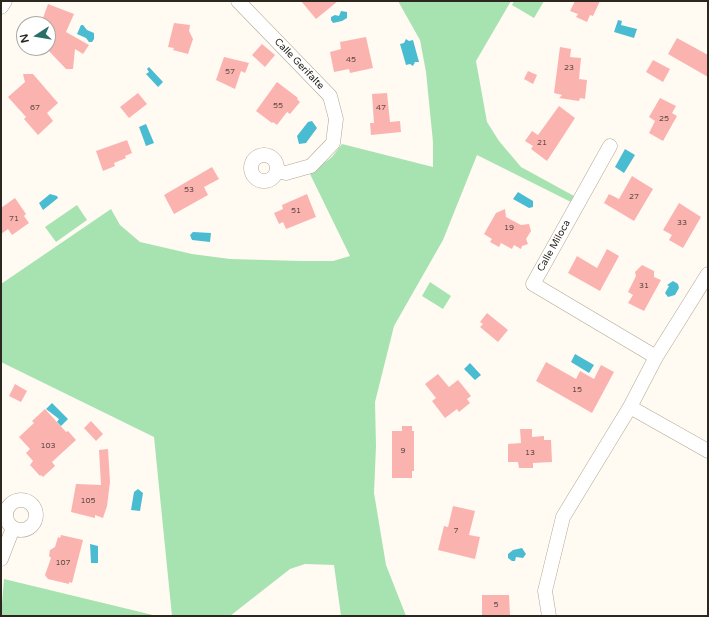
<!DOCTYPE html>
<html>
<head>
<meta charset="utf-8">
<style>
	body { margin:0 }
	#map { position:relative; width:709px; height:617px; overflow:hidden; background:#fffaf2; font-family:"Varela Round",sans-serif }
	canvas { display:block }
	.frame { position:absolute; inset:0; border:2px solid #2c2820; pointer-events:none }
	.north { position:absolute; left:16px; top:16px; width:40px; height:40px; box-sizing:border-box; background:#fff; border:1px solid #aba9a6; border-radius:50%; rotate:258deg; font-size:11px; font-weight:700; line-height:16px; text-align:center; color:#2c2820 }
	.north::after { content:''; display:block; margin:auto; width:14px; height:18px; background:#276f67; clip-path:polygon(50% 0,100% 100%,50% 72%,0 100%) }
</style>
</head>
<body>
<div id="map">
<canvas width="709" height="617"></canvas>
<div class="frame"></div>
<div class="north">N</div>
</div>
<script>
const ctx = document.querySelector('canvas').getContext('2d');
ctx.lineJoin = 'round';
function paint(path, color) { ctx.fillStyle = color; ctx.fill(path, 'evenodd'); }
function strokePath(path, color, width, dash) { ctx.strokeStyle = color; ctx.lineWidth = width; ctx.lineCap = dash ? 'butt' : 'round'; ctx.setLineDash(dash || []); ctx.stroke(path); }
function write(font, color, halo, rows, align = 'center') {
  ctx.font = font + ' "Varela Round",sans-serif'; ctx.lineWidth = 3.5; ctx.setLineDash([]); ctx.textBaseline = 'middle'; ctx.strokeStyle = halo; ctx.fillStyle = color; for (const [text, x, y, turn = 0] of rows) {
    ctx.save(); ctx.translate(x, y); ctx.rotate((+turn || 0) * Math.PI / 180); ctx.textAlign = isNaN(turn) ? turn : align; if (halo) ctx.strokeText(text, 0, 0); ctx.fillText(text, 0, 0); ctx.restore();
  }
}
const green = new Path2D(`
	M398,1H511L476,61L487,122L499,141L521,167L574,196L571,202L477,155L443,240L394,326L375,402L376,446L374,493L386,565L406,616H341L334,565L305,564L290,569L230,616H172L154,437L1,362V284L111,209L120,225L140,242L192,254L230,259L301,261H333L350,256L310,174L332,157L342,144L433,167V142L426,72L420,40Z
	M514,1H544L534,18L512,5Z
	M77,205L87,220L56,242L45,227Z
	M430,282L451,296L443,309L422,296Z
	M4,579L157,616H1Z`);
const water = new Path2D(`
	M341,11L347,12V18L342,21L333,23L331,20V17L335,15L339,16Z
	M618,20L622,21L621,25L637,29L634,38L614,32Z
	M81,25H83L87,30L94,33V39L92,42H89L86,38L77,34Z
	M406,39L409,41L413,40L419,62H415L413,66L410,64L406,65L400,44L404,43Z
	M149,67L163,82L158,87L146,74L149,72L147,69Z
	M312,121L317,128L306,143L299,144L297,136L308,122Z
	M146,124L154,143L146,146L139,127Z
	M625,149L635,155L624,173L615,167Z
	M518,192L533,201V207L529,208L513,199Z
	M50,194L57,196L58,198L43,210L39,203Z
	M193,232L211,233L210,242L192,240L190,235Z
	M673,281L678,284L679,288L675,295L668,297L665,293L669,286L667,285Z
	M575,354L594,365L589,373L571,362Z
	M470,363L481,375L475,380L464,369Z
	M52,403L68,419L61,426L57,422L59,419L46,409Z
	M138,489L143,493L140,511L131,510L134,492Z
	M90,544L98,546V563H91Z
	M522,548L526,554L523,558L516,557L515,561H512L508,558V554L513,550Z`);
const building = new Path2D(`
	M301,1H338L316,19Z
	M575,1H600L593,16L590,15L587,22L576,17L578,14L570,11Z
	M48,4L74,14L66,32L89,45L83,54L75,49L73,69H66L48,50V24L43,18Z
	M174,23L190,25L189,31L193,39L188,54L173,50L174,48L168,47Z
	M366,37L373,68L350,73L349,69L334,72L330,52L341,49L340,42Z
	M677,38L708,55V77L668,54Z
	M262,44L275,55L265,67L252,55Z
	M560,47L571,49L570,57L581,58L579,79L587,80L585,99L580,98L579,101L559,98L562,95L554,93Z
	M224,57L249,63L245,73L241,71L235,89L216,80Z
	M653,60L670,69L663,82L646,72Z
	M528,71L537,75L533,84L524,79Z
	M23,74H33L58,103L47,113L53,121L38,135L24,119L26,117L8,97L25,82Z
	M277,82L298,98L297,99L300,102L290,114L287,112L277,125L273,122L272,123L256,111Z
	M138,93L147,104L129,118L120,107Z
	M387,93L390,122L400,121L401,132L371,135L370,123H374L372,94Z
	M660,98L676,106L672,113L677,116L663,141L649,133L655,121L649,117Z
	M559,106L575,118L547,161L531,149L533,146L525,141L532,131L538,135Z
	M127,140L132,153L125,156L126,158L114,163L115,166L103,171L96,151Z
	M212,167L219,179L204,187L208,195L174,214L164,195Z
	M632,176L653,189L634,221L604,203L609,194L619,199Z
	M307,194L316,217L286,229L283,222L279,224L274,213L283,209L282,205Z
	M15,198L26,214L24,216L29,223L12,235L8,229L1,234V208Z
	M679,203L701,217L683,248L669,240L672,235L663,230Z
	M505,209L506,217L521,225L529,224L531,231L526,239L528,244L522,246L521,249L514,245L512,249L501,243L499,247L490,242L492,239L484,234L496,213Z
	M607,249L619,256L600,291L568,273L577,256L597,268Z
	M642,265L654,271V277L661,280L644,311L628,303L633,295L628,292L636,276L635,272Z
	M487,313L508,330L498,342L480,327L483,324L480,322Z
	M546,362L576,379L580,371L594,379L601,365L614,372L592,413L536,381Z
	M438,374L449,387L458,380L471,396L467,399L470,403L459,412L457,409L445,418L432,401L436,398L425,384Z
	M15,384L27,391L21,402L9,396Z
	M45,409L66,432L68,431L76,440L52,462L55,466L43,477L41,475L40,476L30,465L33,461L26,453L30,449L19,437L34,423L32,421Z
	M91,421L103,434L96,441L84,428Z
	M402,426H412V431H414V471H412V478H392V431H402Z
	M520,429H532V437L544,436V440H551L552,462L533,463V468H519L518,462H508V444L521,443Z
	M108,449L110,482L107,506L103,518L95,515V518L71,512L76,484L101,485L99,450Z
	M453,506L475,511L469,535L480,537L475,559L438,550L444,526L448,527Z
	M61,535L83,540L72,583L69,582V584L48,579L45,575L51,558L49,556L50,550L55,547L58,537L60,538Z
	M482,595H509L510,615H482Z`);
const minor = new Path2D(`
	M238,1L330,96L336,119L333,143L311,166L286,173L277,171
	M1,7L5,1
	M610,146L533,284L656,357
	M251 168a13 13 0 1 1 26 0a13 13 0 1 1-26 0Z
	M630,407L708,451
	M6 515a15 15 0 1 1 30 0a15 15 0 1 1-30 0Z
	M1,559L13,528
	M549,616L545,591L563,517L630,407L656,357L708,274`);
const numberNames = [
	["45",351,60],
	["23",569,68],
	["57",230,72],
	["55",278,106],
	["67",35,108],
	["47",381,108],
	["25",664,119],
	["21",542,143],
	["53",189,190],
	["27",634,197],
	["51",296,211],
	["71",14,219],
	["33",682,223],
	["19",509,228],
	["31",644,286],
	["15",577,390],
	["103",48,446],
	["9",403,451],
	["13",530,453],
	["105",88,501],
	["7",456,531],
	["107",63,563],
	["5",496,605]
];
const streetNames = [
	["Calle Gerifalte",299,64,46],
	["Calle Miloca",554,246,-61]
];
paint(green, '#a6e3b0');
paint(water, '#4abcd2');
paint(building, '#fbb3b0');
strokePath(minor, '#b1a792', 15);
strokePath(minor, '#fff', 14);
write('8px', '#604b44', null, numberNames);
write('10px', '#2c2820', '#fff', streetNames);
</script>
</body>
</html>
